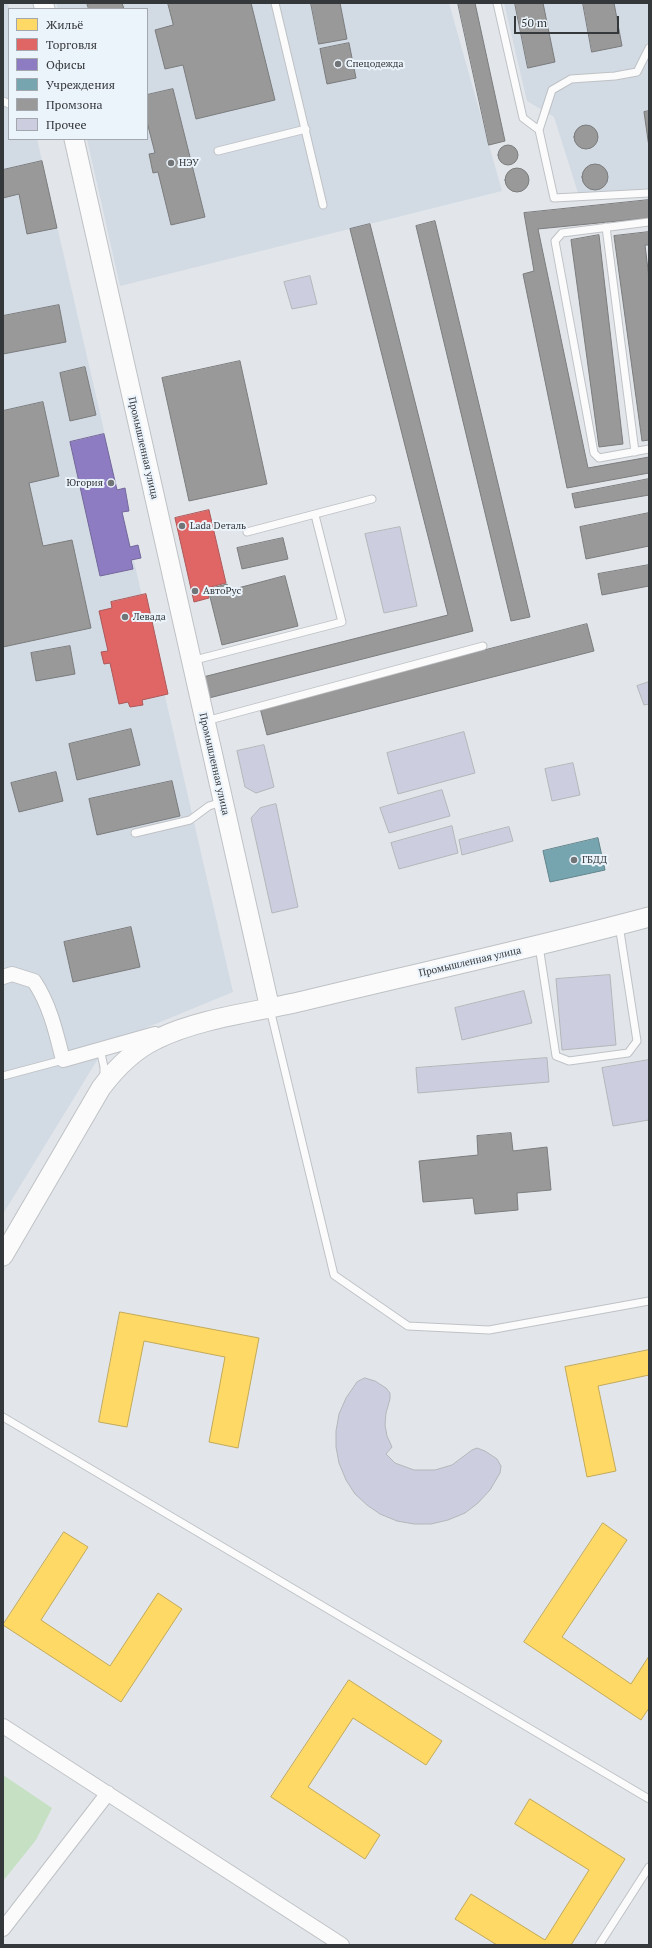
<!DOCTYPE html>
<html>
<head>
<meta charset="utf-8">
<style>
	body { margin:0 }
	#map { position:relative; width:652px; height:1948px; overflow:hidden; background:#e2e6ea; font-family:"PT Serif",serif }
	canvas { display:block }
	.frame { position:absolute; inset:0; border:4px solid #35383b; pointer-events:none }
	.legend { position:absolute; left:8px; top:8px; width:140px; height:132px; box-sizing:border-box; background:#ebf3fb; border:1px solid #a2a8ae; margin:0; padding:5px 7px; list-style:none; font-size:12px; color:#35383b }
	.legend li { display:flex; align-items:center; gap:8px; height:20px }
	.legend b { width:20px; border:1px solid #a2a8ae }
	.scale { position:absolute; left:514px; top:16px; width:105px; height:18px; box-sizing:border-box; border:2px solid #35383b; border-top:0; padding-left:5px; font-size:12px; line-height:14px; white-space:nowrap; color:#35383b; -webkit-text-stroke:3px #ebf3fb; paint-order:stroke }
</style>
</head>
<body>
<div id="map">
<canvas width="652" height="1948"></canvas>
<div class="frame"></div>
<ul class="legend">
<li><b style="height:11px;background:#ffd966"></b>Жильё</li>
<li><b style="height:11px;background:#e06666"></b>Торговля</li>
<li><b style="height:11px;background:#8e7cc3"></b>Офисы</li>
<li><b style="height:11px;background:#76a5af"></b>Учреждения</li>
<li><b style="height:11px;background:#999"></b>Промзона</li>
<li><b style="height:11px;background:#cdcde0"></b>Прочее</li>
</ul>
<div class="scale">50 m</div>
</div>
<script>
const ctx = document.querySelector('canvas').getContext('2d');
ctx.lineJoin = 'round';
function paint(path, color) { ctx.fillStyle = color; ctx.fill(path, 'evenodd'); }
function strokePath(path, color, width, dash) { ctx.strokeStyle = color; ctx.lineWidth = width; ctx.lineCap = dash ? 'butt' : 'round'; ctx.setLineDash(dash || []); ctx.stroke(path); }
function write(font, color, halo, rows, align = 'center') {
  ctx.font = font + ' "PT Serif",serif'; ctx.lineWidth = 4; ctx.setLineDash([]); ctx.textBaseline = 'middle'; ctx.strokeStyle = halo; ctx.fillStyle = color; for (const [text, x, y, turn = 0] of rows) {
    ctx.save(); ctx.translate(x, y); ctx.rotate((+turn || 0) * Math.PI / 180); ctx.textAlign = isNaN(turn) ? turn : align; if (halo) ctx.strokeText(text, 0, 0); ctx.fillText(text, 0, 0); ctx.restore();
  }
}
const built = new Path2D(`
	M3,3H8L9,9V139H37L233,992L107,1044L3,1214Z
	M56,3H449L502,191L120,286L87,139H147V9H58Z
	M504,3H649V193L579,196L554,117L527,101Z`);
const green = new Path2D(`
	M3,1775L52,1808L36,1840L3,1881Z`);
const homes = new Path2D(`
	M120,1312L259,1338L238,1448L209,1442L225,1357L144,1341L127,1427L99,1422Z
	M649,1350V1375L598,1386L616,1471L587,1477L565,1367Z
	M603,1523L627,1540L562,1637L631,1684L649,1656V1708L641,1720L524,1642Z
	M64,1532L88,1547L41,1620L110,1666L158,1593L182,1609L121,1702L3,1625Z
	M349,1680L442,1741L426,1765L353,1718L308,1787L380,1835L365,1859L271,1797Z
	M530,1799L625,1859L571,1945H497L455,1919L471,1894L545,1940L589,1870L515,1824Z`);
const shops = new Path2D(`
	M209,510L226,583L207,588L209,598L194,602L175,518Z
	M146,594L168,694L142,700L143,705L130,707L128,702L119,704L110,663L104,664L101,652L108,651L99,611L112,608L111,602Z`);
const offices = new Path2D(`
	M104,434L117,490L125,488L129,511L122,512L130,547L138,545L141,558L131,560L133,569L100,576L70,442Z`);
const public = new Path2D(`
	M598,838L605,870L550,882L543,851Z`);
const industry = new Path2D(`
	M87,3H122L124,9H89Z
	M168,3H251L275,100L196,119L183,65L165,69L155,30L173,25Z
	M311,3H340L347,39L319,44Z
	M458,3H475L505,141L489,145Z
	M515,3H543L555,62L528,68Z
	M583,3H614L622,46L592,52Z
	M349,43L356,78L327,84L320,49Z
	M173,89L205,217L171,225L158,172L153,173L149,154L155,153L147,122V95Z
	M649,111V147L644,112Z
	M574 137a12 12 0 1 1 24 0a12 12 0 1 1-24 0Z
	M498 155a10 10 0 1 1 20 0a10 10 0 1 1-20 0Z
	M42,161L57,228L27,234L19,194L3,198V170Z
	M582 177a13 13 0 1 1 26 0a13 13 0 1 1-26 0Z
	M505 180a12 12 0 1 1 24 0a12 12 0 1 1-24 0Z
	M649,200V218L538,229L588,468L649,457V473L567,488L523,274L534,271L524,213Z
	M435,221L530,617L511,621L416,226Z
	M370,224L473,631L209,698L203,677L448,615L350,229Z
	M649,232V245H645L649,278V440L642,441L614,236Z
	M599,235L623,444L599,447L571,240Z
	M59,305L66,342L3,354V316Z
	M240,361L267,484L189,501L162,378Z
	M85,367L96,415L70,421L60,373Z
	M43,402L59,476L29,483L43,546L72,540L91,628L3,647V411Z
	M649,479V495L575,508L572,494Z
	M649,513V546L586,559L580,527Z
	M283,538L288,559L242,569L237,548Z
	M649,565V586L602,595L598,574Z
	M285,576L298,626L222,645L208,589L227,584L229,590Z
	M587,624L594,651L267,735L260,708Z
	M70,646L75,674L36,681L31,653Z
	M131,729L140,765L77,780L69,744Z
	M56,772L63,801L19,812L11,783Z
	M172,781L180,816L97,835L89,799Z
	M131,927L140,967L73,982L64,942Z
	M511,1133L513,1151L547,1147L551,1190L517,1193L518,1210L475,1214L473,1198L423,1202L419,1161L478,1155L477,1136Z`);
const building = new Path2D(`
	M310,276L317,304L292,309L284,282Z
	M400,527L417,606L384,613L365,534Z
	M649,682V704L644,705L637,686Z
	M464,732L475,773L398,794L387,753Z
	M264,745L274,787L256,793L245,787L237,751Z
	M573,763L580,795L552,801L545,769Z
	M442,790L450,816L389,833L380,808Z
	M276,804L298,907L272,913L251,818L260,808Z
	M452,826L458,853L399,869L391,843Z
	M509,827L513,841L462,855L459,840Z
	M610,975L616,1045L562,1050L556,979Z
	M524,991L532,1023L462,1040L455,1008Z
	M547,1058L549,1082L418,1093L416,1068Z
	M649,1060V1120L613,1126L602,1068Z
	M365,1378L375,1381L386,1388L390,1393V1399L386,1413L385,1425L387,1436L392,1447L386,1454L395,1463L414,1470H435L452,1465L472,1450L477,1448L485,1451L497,1459L501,1466L500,1473L490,1490L478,1503L465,1513L448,1520L431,1524H414L397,1521L380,1514L367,1505L355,1494L346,1480L339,1463L336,1447V1431L339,1414L346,1398L357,1382Z`);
const service = new Path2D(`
	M275,3L323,205
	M497,3L523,118L539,130L554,198L649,193
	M3,101L9,104
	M539,130L552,90L571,79L615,76L637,72L649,48
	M218,151L306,129
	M649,222L562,233L555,241L594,453L599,458L649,449
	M606,227L635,452
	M247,532L372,499
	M191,661L342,622L315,515
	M206,721L483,646
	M135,833L190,820L209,806L222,802
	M539,946L556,1056L569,1061L628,1053L637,1041L619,925
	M270,1009L334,1275L408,1326L489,1330L649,1301
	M100,1049L104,1067V1077
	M3,1076L63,1060
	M3,1417L649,1799
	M599,1945L649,1867`);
const minor = new Path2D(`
	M3,977L12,974L34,981C50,1005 56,1032 63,1060L155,1034
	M3,1726L342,1945
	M3,1929L108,1793`);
const secondary = new Path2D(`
	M43,3L45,9
	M74,139L270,1009
	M3,1256L101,1088C116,1068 133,1050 157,1039C200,1018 256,1012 303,1001C418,973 534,948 649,917`);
const markers = [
	[338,64,4,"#727578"],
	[171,163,4,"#727578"],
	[111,483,4,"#727578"],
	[182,526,4,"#727578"],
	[195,591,4,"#727578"],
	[125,617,4,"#727578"],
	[574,860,4,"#727578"]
];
const poiNames = [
	["Спецодежда",346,64],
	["НЭУ",179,163],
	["Югория",103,483,"right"],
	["Lada Dеталь",190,526],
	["АвтоРус",203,591],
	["Левада",133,617],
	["ГБДД",582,860]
];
const streetNames = [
	["Промышленная улица",143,448,77],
	["Промышленная улица",214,764,77],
	["Промышленная улица",470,962,-13]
];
paint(built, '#d2dae4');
paint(green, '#c5e0c2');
paint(homes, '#ffd966');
strokePath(homes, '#c2a959', 1);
paint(shops, '#e06666');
strokePath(shops, '#ad5859', 1);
paint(offices, '#8e7cc3');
strokePath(offices, '#73689a', 1);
paint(public, '#76a5af');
strokePath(public, '#62848c', 1);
paint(industry, '#999');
strokePath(industry, '#7b7c7d', 1);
paint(building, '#cdcde0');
strokePath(building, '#b4b6b9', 1);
strokePath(service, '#bfc2c5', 9);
strokePath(minor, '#bfc2c5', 16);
strokePath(secondary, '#bfc2c5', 21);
strokePath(service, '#fbfbfc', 7);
strokePath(minor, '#fbfbfc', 14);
strokePath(secondary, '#fbfbfc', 19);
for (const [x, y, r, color] of markers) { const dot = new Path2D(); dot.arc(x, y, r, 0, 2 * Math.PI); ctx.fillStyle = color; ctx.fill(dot); strokePath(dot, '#ebf3fb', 1.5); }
write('10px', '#35383b', '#ebf3fb', poiNames, 'left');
write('10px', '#35383b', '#ebf3fb', streetNames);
</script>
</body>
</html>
